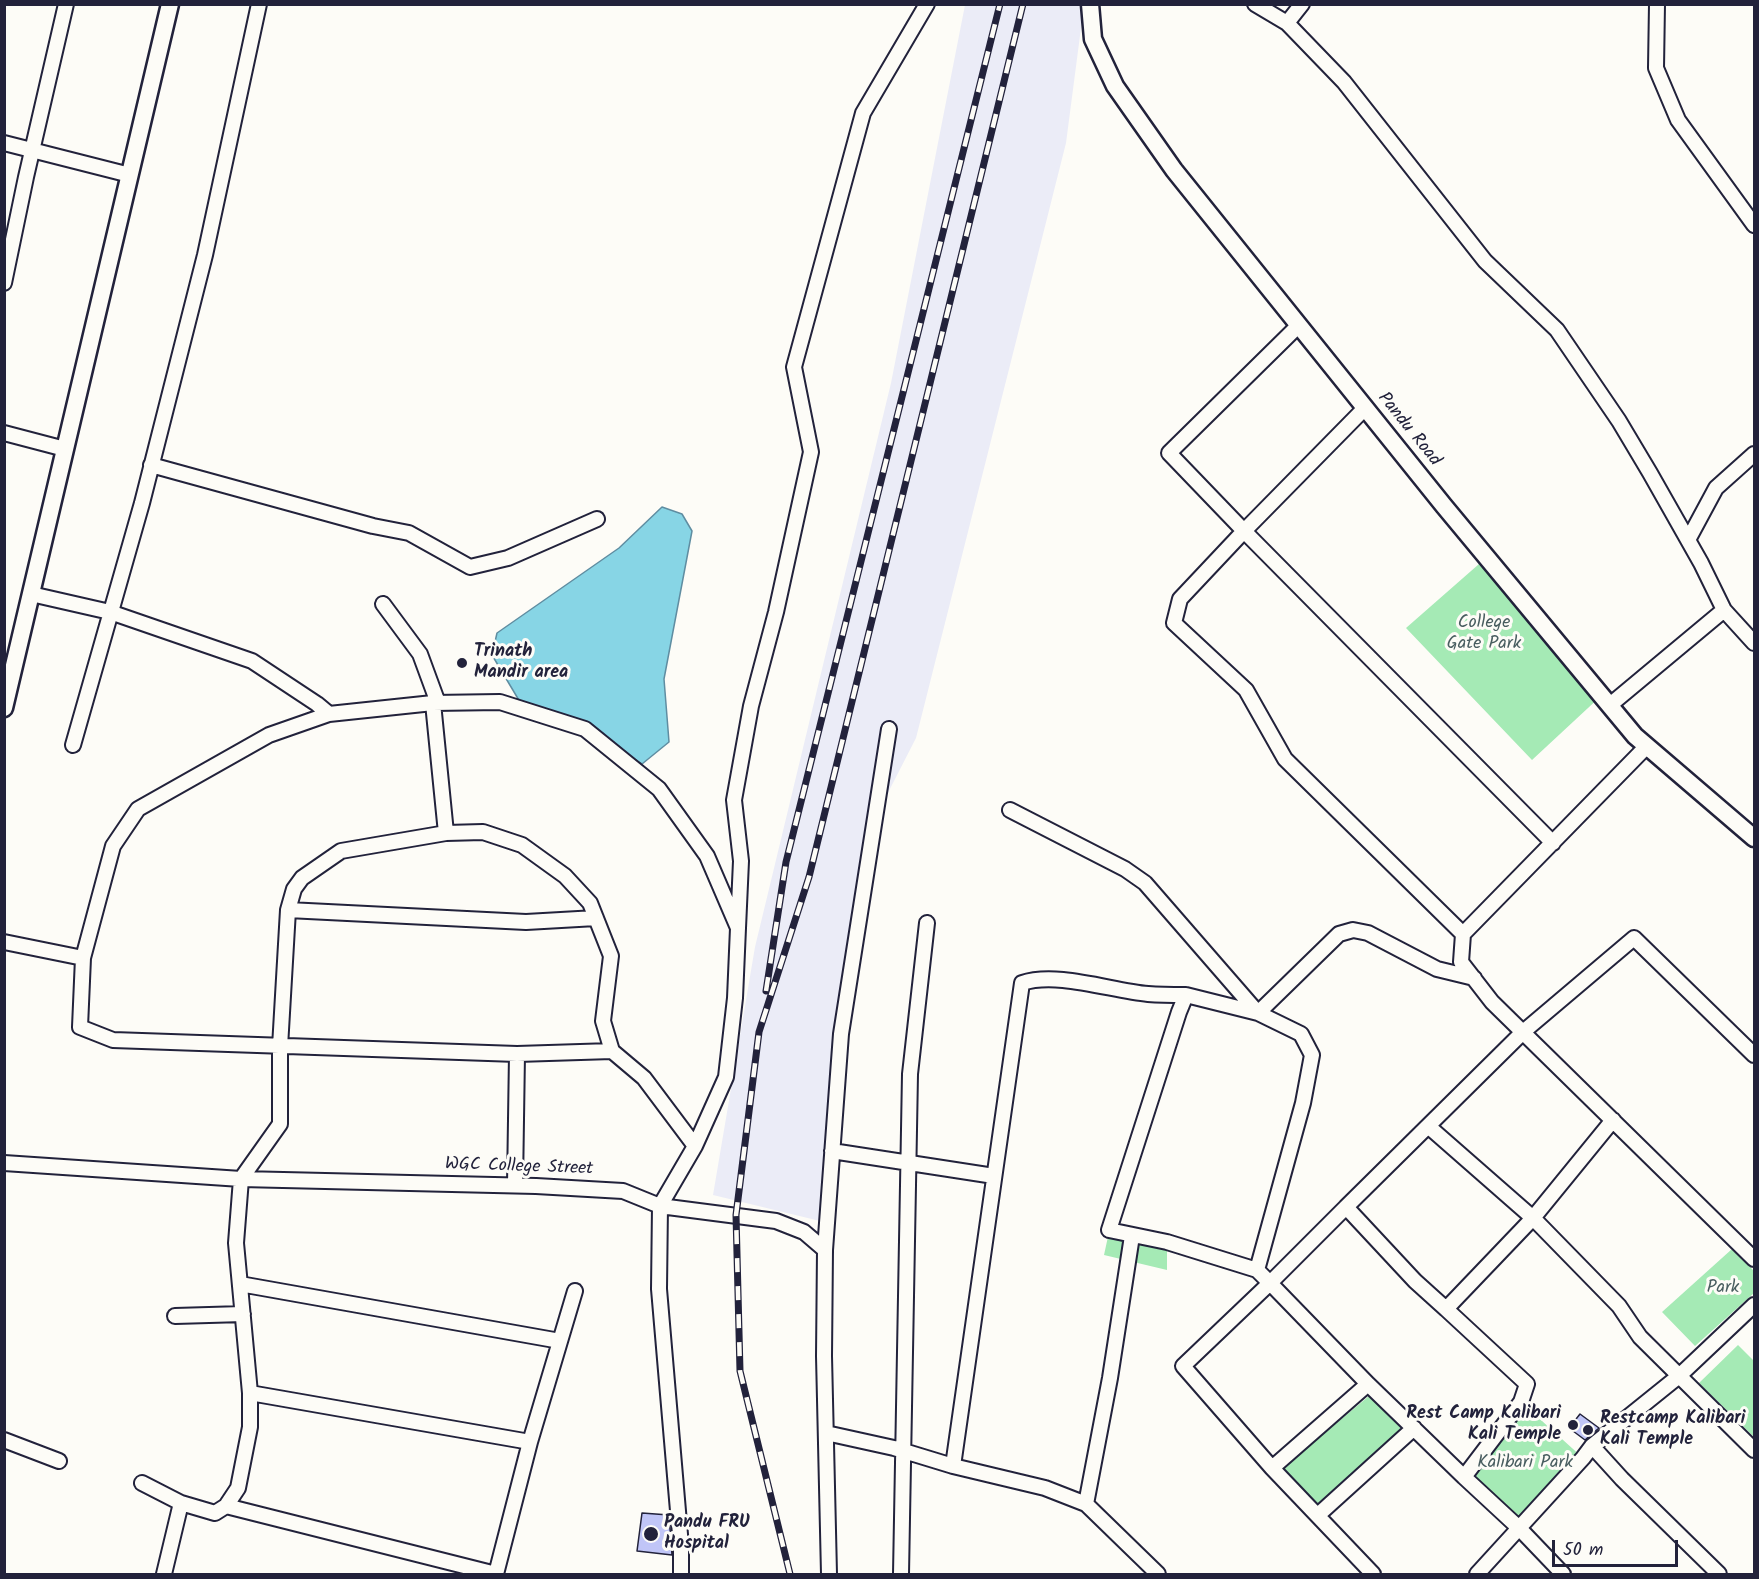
<!DOCTYPE html>
<html>
<head>
<meta charset="utf-8">
<style>
	body { margin:0 }
	#map { position:relative; width:1759px; height:1579px; overflow:hidden; background:#fdfcf7; font-family:Kalam,sans-serif }
	canvas { display:block }
	.frame { position:absolute; inset:0; border:6px solid #22223b; pointer-events:none }
	.scale { position:absolute; left:1552px; top:1540px; width:126px; height:27px; box-sizing:border-box; border:3px solid #22223b; border-top:0; padding-left:8px; font-size:18px; line-height:21px; white-space:nowrap; color:#22223b; -webkit-text-stroke:4px #fdfcf7; paint-order:stroke }
</style>
</head>
<body>
<div id="map">
<canvas width="1759" height="1579"></canvas>
<div class="frame"></div>
<div class="scale">50 m</div>
</div>
<script>
const ctx = document.querySelector('canvas').getContext('2d');
ctx.lineJoin = 'round';
function paint(path, color) { ctx.fillStyle = color; ctx.fill(path, 'evenodd'); }
function strokePath(path, color, width, dash) { ctx.strokeStyle = color; ctx.lineWidth = width; ctx.lineCap = dash ? 'butt' : 'round'; ctx.setLineDash(dash || []); ctx.stroke(path); }
function write(font, color, halo, rows, align = 'center') {
  ctx.font = font + ' Kalam,sans-serif'; ctx.lineWidth = 6; ctx.setLineDash([]); ctx.textBaseline = 'middle'; ctx.strokeStyle = halo; ctx.fillStyle = color; for (const [text, x, y, turn = 0] of rows) {
    ctx.save(); ctx.translate(x, y); ctx.rotate((+turn || 0) * Math.PI / 180); ctx.textAlign = isNaN(turn) ? turn : align; if (halo) ctx.strokeText(text, 0, 0); ctx.fillText(text, 0, 0); ctx.restore();
  }
}
const built = new Path2D(`
	M965,5H1084L1066,143L916,738L872,824L820,1221L713,1195L755,947L891,383Z`);
const green = new Path2D(`
	M1487,557L1602,695L1532,760L1406,628Z
	M1109,1232L1167,1245V1270L1104,1255Z
	M1732,1249L1754,1271V1293L1695,1346L1662,1312Z
	M1738,1345L1754,1361V1437L1699,1383Z
	M1369,1396L1402,1429L1318,1506L1280,1470Z
	M1521,1402L1583,1458L1519,1528L1469,1481Z`);
const water = new Path2D(`
	M662,507L682,514L692,531L664,679L669,742L642,764L585,729L520,702L492,655L497,633L619,548Z`);
const building = new Path2D(`
	M1580,1414L1599,1428L1585,1440L1569,1428Z
	M642,1513L669,1515L672,1555L637,1551Z`);
const minor = new Path2D(`
	M1255,4L1287,23L1344,82L1485,261L1557,330L1619,421L1650,473L1701,563L1724,610L1754,643
	M1657,4L1656,68L1678,120L1754,225
	M1287,23L1302,4
	M4,143L130,175
	M4,283L26,177L66,4
	M1299,325L1169,453L1244,531L1365,408
	M4,433L65,449
	M151,465L373,526L409,533L470,567L508,558L597,519
	M1688,540L1716,488L1754,454
	M31,594L110,612L252,661L317,704L329,714L433,703L446,833L341,851L302,878L294,889L288,910L280,1047V1124L241,1179L236,1243L250,1393V1427L238,1488L226,1506L215,1513L181,1503L142,1483
	M383,604L420,654L438,703
	M433,703L500,702L585,729L659,789L707,856L738,928L735,998L726,1077L695,1146
	M1610,705L1724,610
	M329,714L269,735L138,809L113,846L83,958L80,1027L113,1040L517,1054L612,1051
	M73,745L142,503L205,255L259,4
	M1010,810L1125,869L1145,883L1258,1013L1339,934L1353,930L1368,933L1437,969L1474,978
	M446,833L483,832L522,845L565,876L590,903L611,956L603,1021L612,1051L644,1078L695,1146L660,1206L659,1289L681,1546V1574
	M1553,843L1244,531L1180,599L1174,623L1246,690L1285,759L1463,934L1461,962L1492,1002L1754,1259
	M288,910L526,922L596,918
	M738,928L741,861L734,800L751,706L776,612L811,452L794,367L863,113L927,4
	M1463,934L1647,746
	M4,942L83,958
	M1428,1126L1533,1218L1619,1306L1640,1337L1754,1450
	M832,1151L994,1176
	M4,1163L241,1179L536,1186L623,1191L660,1206L776,1221L804,1232L825,1250L824,1356L829,1574
	M515,1185L517,1054
	M1346,1207L1270,1283L1368,1384
	M825,1250L841,1034L889,729
	M1257,1270L1303,1103L1312,1055L1301,1034L1258,1013L1186,995L1179,1012L1109,1230L1167,1242L1257,1270L1270,1283L1183,1366L1272,1468
	M240,1284L560,1341
	M1446,1309L1415,1281L1346,1207L1523,1032L1634,938L1754,1055
	M175,1316L243,1314
	M250,1393L530,1442
	M826,1433L894,1448L953,1466L1045,1488L1086,1504L1158,1574
	M4,1440L59,1461
	M1592,1446L1622,1479L1719,1574
	M953,1466L1022,983C1057,971 1112,991 1148,994C1161,995 1174,995 1186,995
	M1086,1504L1110,1378L1132,1236
	M226,1506L496,1574
	M1318,1515L1414,1428
	M164,1574L181,1503
	M496,1574L530,1442L575,1291
	M901,1574L910,1074L927,923
	M1373,1574L1272,1468L1368,1384L1464,1477
	M1477,1574L1583,1458L1592,1446L1679,1376L1754,1305
	M1563,1574L1519,1528L1464,1477L1521,1402L1527,1384L1446,1309L1533,1218L1613,1120`);
const tertiary = new Path2D(`
	M1090,4L1093,39L1115,86L1174,170L1444,506L1635,736L1754,838
	M4,708L170,4`);
const rail = new Path2D(`
	M766,991L786,862L1000,4
	M790,1574L740,1371L736,1215L759,1032L809,877L1023,4`);
const markers = [
	[462,663,6,"#22223b"],
	[1573,1425,6,"#22223b"],
	[1588,1430,6,"#22223b"],
	[651,1534,8,"#22223b"]
];
const streetNames = [
	["Pandu Road",1408,430,51],
	["WGC College Street",519,1168,2]
];
const parkNames = [
	["College",1484,624],
	["Gate Park",1484,645],
	["Park",1723,1289],
	["Kalibari Park",1525,1464]
];
const poiNames = [
	["Trinath",474,653],
	["Mandir area",474,674],
	["Rest Camp Kalibari",1561,1415,"right"],
	["Kali Temple",1561,1436,"right"],
	["Restcamp Kalibari",1600,1420],
	["Kali Temple",1600,1441],
	["Pandu FRU",664,1524],
	["Hospital",664,1545]
];
paint(built, '#ebecf7');
paint(green, '#a5eab5');
paint(water, '#87d5e5');
strokePath(water, '#5f8da1', 1.5);
paint(building, '#c0c5f7');
strokePath(building, '#22223b', 1.5);
strokePath(minor, '#22223b', 18);
strokePath(tertiary, '#22223b', 21);
strokePath(minor, '#fdfcf7', 14);
strokePath(tertiary, '#fdfcf7', 16);
strokePath(rail, '#22223b', 7);
strokePath(rail, '#fdfcf7', 4.5, [14]);
for (const [x, y, r, color] of markers) { const dot = new Path2D(); dot.arc(x, y, r, 0, 2 * Math.PI); ctx.fillStyle = color; ctx.fill(dot); strokePath(dot, '#fdfcf7', 2); }
write('18px', '#22223b', '#fdfcf7', streetNames);
write('18px', '#495e60', '#fdfcf7', parkNames);
write('bold 18px', '#22223b', '#fdfcf7', poiNames, 'left');
</script>
</body>
</html>
